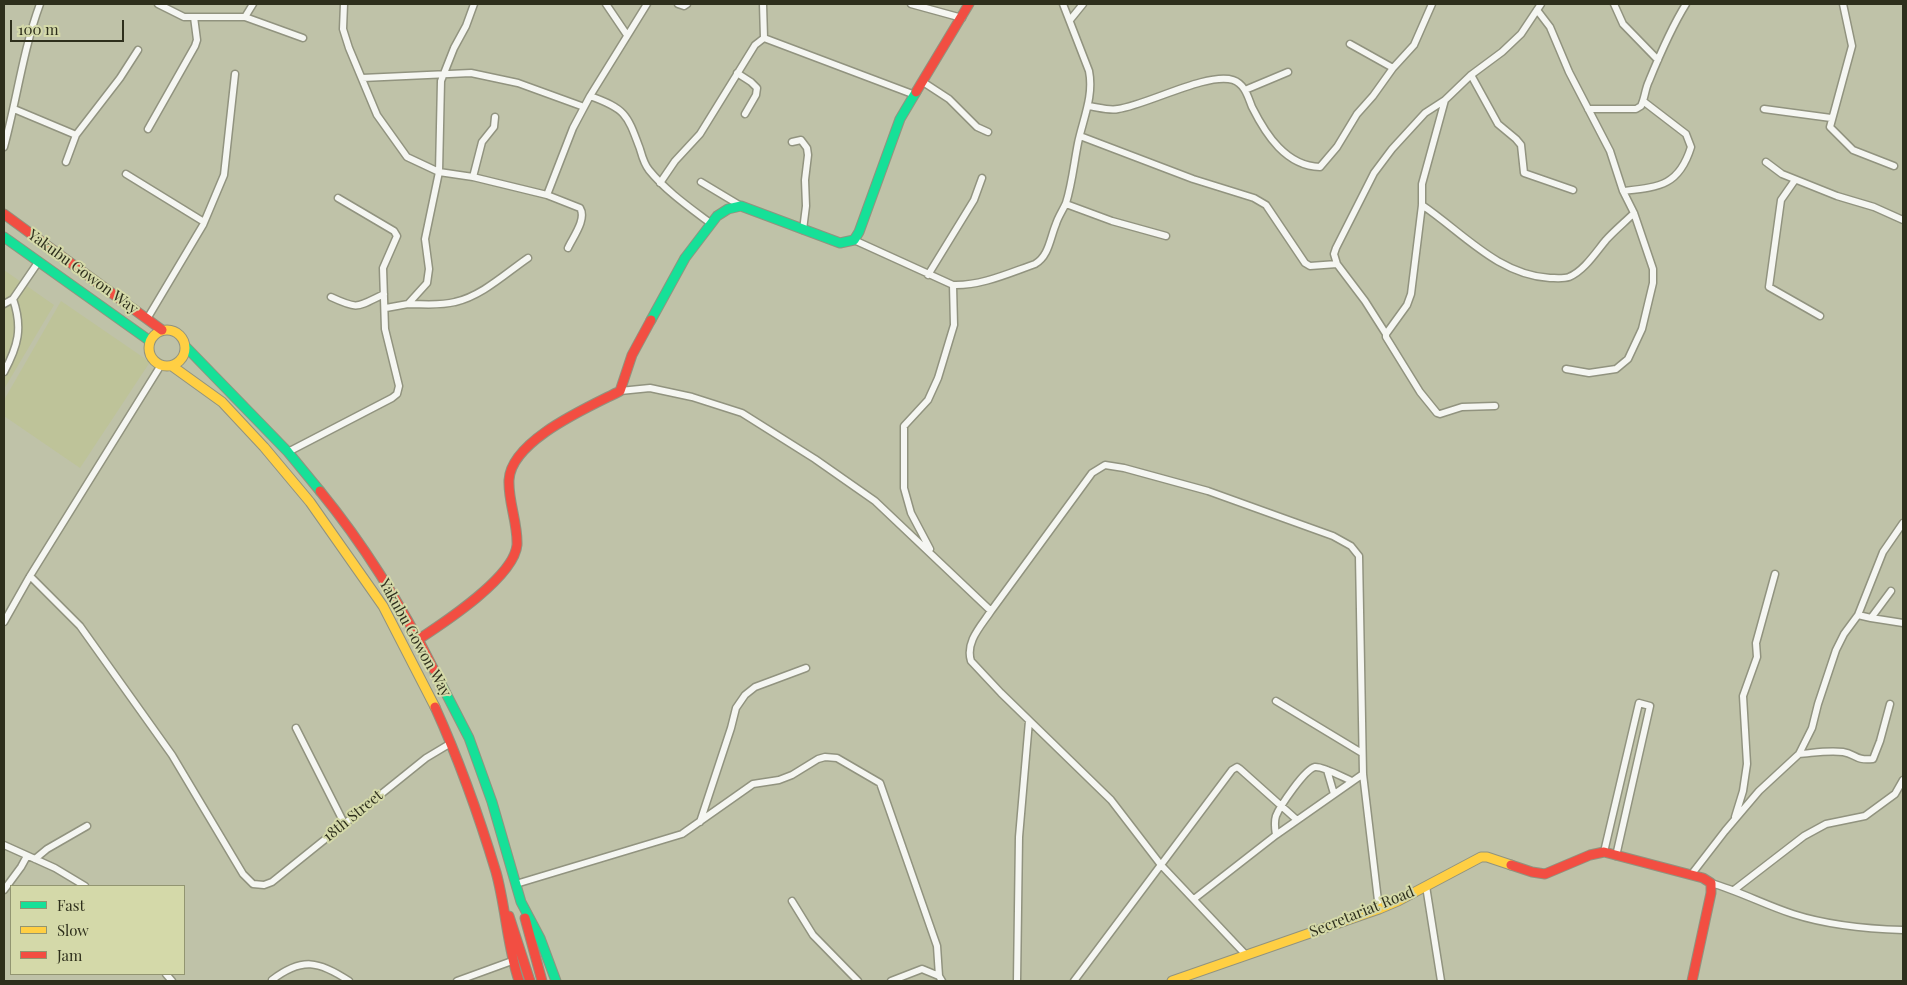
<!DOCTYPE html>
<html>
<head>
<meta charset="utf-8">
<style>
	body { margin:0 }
	#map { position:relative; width:1907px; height:985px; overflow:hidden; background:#bfc2a8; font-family:"Playfair Display",serif }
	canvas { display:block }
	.frame { position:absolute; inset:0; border:5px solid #2e2f1c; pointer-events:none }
	.legend { position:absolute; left:10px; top:885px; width:175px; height:90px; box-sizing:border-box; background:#d4d9a9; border:1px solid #929571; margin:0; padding:6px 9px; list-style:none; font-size:15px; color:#2e2f1c }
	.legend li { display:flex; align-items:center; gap:10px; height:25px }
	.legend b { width:25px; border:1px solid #929571 }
	.scale { position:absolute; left:10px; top:20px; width:114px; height:22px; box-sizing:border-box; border:2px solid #2e2f1c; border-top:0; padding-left:6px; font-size:15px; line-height:18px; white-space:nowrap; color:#2e2f1c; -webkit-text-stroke:4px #d4d9a9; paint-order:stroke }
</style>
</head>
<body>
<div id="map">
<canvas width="1907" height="985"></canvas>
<div class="frame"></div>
<ul class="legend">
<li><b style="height:6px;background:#16e098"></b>Fast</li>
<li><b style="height:6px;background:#ffcf43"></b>Slow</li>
<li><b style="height:6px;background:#f24e42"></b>Jam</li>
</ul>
<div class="scale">100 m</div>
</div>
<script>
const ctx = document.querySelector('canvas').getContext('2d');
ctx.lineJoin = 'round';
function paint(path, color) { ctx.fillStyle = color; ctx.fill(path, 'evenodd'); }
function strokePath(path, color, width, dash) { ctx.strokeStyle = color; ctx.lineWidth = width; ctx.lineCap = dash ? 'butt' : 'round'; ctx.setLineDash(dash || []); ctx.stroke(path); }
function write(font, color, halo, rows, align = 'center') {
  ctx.font = font + ' "Playfair Display",serif'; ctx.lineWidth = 4; ctx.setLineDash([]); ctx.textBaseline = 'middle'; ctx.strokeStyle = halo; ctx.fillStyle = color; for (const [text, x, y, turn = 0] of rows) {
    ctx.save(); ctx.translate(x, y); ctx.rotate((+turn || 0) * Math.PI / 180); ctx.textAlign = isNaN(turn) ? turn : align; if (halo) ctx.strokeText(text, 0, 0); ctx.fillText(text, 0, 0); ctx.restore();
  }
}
const built = new Path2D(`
	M4,270L54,305L4,389Z
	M61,301L150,362L80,468L4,416V400Z`);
const street = new Path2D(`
	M158,4L184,17H245L303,38
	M344,4L343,29L349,48L377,115L407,157L439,172L473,177L547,195L573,128L590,96L647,4
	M606,4L627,35
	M678,4L684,6L687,4
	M763,4L764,38
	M911,4L962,18
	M1614,4L1623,24L1658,60
	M1843,4L1852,46L1830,127L1853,150L1894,166
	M1537,10L1550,27L1569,72L1610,151L1623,191L1634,213L1653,269V283L1642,329L1628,359L1616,369L1589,373L1566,369
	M245,17L253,4
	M1070,20L1083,4
	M764,38L915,95
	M1350,44L1393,68
	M737,73L751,82L757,88L756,95L745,114
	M1471,75L1498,124L1516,139L1521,145L1524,173L1573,190
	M362,78L471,73L518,83L584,107
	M923,82L949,99L977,127L988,132
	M1245,90L1288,72
	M590,96C626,109 627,114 640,149C642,156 644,164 649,170C666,191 689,207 710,223
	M1088,106C1097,107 1109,111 1118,109C1147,105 1207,72 1233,80C1245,84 1248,97 1252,107C1266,135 1286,166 1320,167L1337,147L1357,114L1373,96L1393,68L1414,45L1432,4
	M14,109L76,135L120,78L138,50
	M1588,109H1636L1641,106C1645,98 1645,89 1649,81C1660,54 1671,28 1686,4
	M1764,109L1831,118
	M148,129L195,46L197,40L194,17
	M1080,136L1193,179L1254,198L1266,205L1305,263L1310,266L1337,264
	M792,142L801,140L807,148L808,155L805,180L806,206L803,230
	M4,147C17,99 23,50 40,4
	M66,162L76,135
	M1766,162L1782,174L1837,196L1874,207L1903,220
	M126,174L204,222
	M473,177L482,142L494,127L495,117
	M1795,180L1781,200L1769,287L1820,316
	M701,182L741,206
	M660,183L675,161L700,134L755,45L764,38
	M1623,191C1659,187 1679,186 1691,147L1686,134L1643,101
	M547,195L580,208C587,219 573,237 568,248
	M1066,204L1112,221L1166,236
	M1422,205C1462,232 1498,275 1550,278C1555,278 1563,279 1569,277C1584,271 1596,252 1606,240C1615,230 1625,222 1634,213
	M854,240L953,285C981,286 1009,273 1035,264C1049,256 1050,238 1056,224C1058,217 1063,210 1066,203C1072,184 1074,163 1078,143C1083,119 1094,96 1089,71L1063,4
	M928,275L974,200L982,178
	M331,297C359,310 357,307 384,294
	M4,304L13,299L39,261
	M408,304C424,304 439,306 455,302C482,296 506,273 528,258
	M386,308L408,304L427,283L429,269L425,239L439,172L441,81L454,48L466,26L474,4
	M147,319L203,225L224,175L235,74
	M1386,334L1365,301L1337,264L1334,254L1336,248L1374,173L1392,149L1425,113L1445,100
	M4,372C18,346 23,328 13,299
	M620,391L650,388L692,397L742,413L815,459L875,501L991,611
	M1495,406L1462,407L1440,414L1437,413L1420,392L1386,337V334L1407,305L1411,294L1422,205V184L1445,100L1471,75L1502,52L1521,34L1541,4
	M288,452L392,398L397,394L399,386L385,329L383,268L397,236L394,231L338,198
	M930,549L911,513L904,488V426L928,400L938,378L954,325L953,285
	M30,576L80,626L172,755L243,874L253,884L264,885L272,882L426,758L451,743
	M1858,615L1883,552L1903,523
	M1871,618L1903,623
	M4,622L30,576L161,365
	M1276,701L1362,753
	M296,728L344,823
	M1799,754C1813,753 1828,750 1843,752C1856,754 1855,761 1873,759L1880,741L1890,704
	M1327,770L1334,794
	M1735,817L1743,791L1747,764L1743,696L1757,657L1756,643L1775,574
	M700,822L731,728L736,708L745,695L755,687L806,668
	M1276,835C1275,829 1274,822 1276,816C1280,806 1305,769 1315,767C1323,766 1344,778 1352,781
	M4,845L55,868L85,886
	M1604,852L1639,703L1650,706L1616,856
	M35,859L47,849L87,826
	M1691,875L1725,831L1759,791L1799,754L1812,728L1818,704L1836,650L1844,634L1858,615L1871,618L1891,591
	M1711,883C1739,891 1765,905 1793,914C1827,925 1868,929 1903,930
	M516,884L682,834L753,784L779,780L792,775L818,759L825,757L837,758L880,783L937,946L939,976
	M1426,886L1441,981
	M4,890L21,867L27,856
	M1734,890L1804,836L1826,824L1865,816L1895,794L1903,780
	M1194,899L1276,835L1363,774
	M792,901L813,935L858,981
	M1246,955L1161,865L1111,800L1001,693L971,661C965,642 981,626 991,611L1092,473L1105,465L1124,468L1208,491L1333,536L1351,546L1359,556L1363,774L1379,909
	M166,974L172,981
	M272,980C302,957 319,961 349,981
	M457,981L512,961
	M891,981L922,969L939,976L942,981
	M1017,981L1019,837L1029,721
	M1074,981L1232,770L1237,767L1240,769L1297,820`);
const fast = new Path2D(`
	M4,237L150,341
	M651,320L685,258L717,216L728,209L741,206L840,243L854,240L859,232L900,119L916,92
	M186,347L288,452L320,491
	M434,670L469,738L492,802L521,902L540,938L556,981`);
const slow = new Path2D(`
	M149 348a18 18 0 1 1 36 0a18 18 0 1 1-36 0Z
	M172,366L222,402L264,447L310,502L383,606L435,707
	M1172,981L1379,909L1398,901L1481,857H1487L1511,865`);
const jam = new Path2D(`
	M916,92L969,4
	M4,214L162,330
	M320,491C365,546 402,606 434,670
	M419,639C445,622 514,577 517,545C518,523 508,502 509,480C511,440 589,407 620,391L632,355L651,320
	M435,707C459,760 479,816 496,872C506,908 507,946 519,981
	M1511,865L1532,872L1545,874L1590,855L1604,852L1703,878L1711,883V893L1692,981
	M509,916L530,981
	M525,918L542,981`);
const streetNames = [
	["Yakubu Gowon Way",83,272,36],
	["Yakubu Gowon Way",415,638,61],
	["18th Street",353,816,-39],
	["Secretariat Road",1362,912,-22]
];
paint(built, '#bec399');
strokePath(street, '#91937f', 9);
strokePath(fast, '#91937f', 11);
strokePath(slow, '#91937f', 11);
strokePath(jam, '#91937f', 11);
strokePath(street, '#f5f6f2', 6);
strokePath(fast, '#16e098', 9);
strokePath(slow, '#ffcf43', 9);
strokePath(jam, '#f24e42', 9);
write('15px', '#2e2f1c', '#d4d9a9', streetNames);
</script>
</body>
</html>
